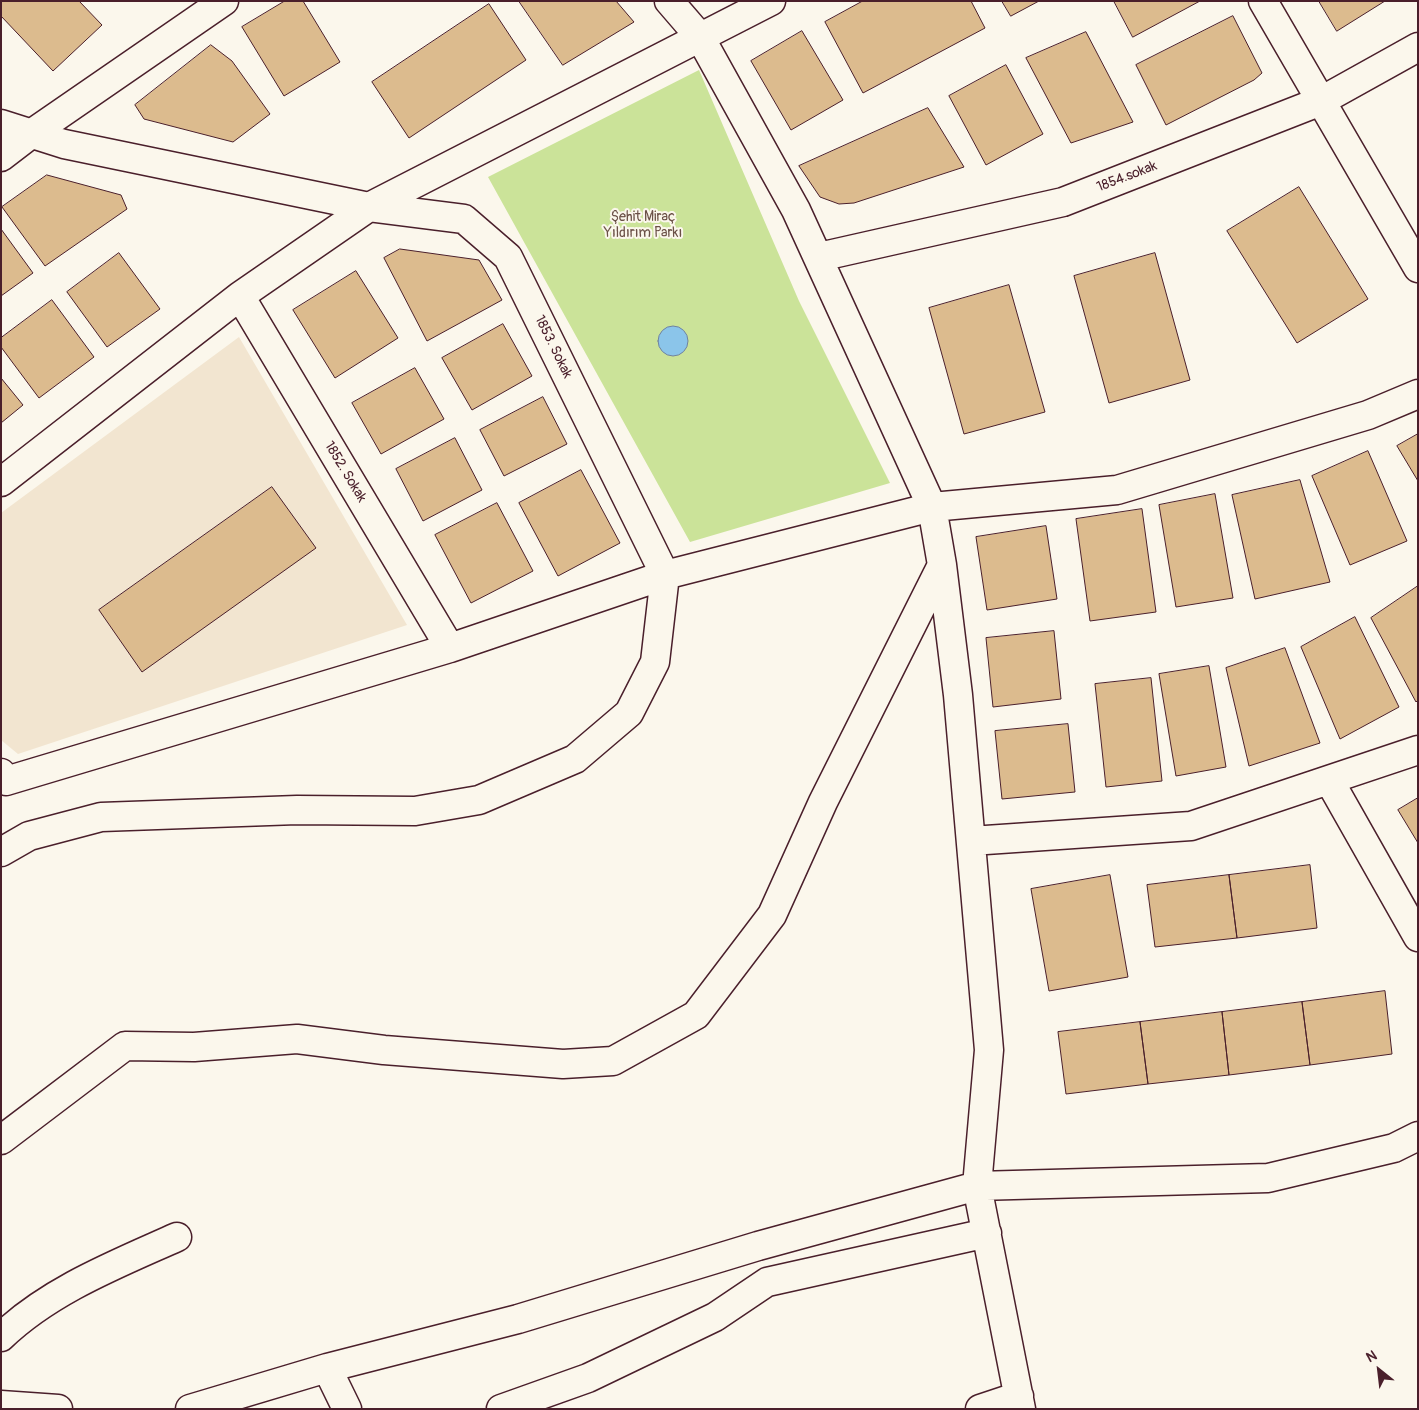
<!DOCTYPE html>
<html>
<head>
<meta charset="utf-8">
<style>
	body { margin:0 }
	#map { position:relative; width:1419px; height:1410px; overflow:hidden; background:#fbf7ec; font-family:Pangolin,sans-serif }
	canvas { display:block }
	.frame { position:absolute; inset:0; border:2px solid #4a1f2b; pointer-events:none }
	.north { position:absolute; left:1354px; top:1345px; width:50px; height:50px; -webkit-text-stroke:4px #fbf7ec; paint-order:stroke; rotate:331deg; font-size:14px; font-weight:700; line-height:20px; text-align:center; color:#4a1f2b }
	.north::after { content:''; display:block; margin:auto; width:18px; height:22px; background:#4a1f2b; clip-path:polygon(50% 0,100% 100%,50% 72%,0 100%) }
</style>
</head>
<body>
<div id="map">
<canvas width="1419" height="1410"></canvas>
<div class="frame"></div>
<div class="north">N</div>
</div>
<script>
const ctx = document.querySelector('canvas').getContext('2d');
ctx.lineJoin = 'round';
function paint(path, color) { ctx.fillStyle = color; ctx.fill(path, 'evenodd'); }
function strokePath(path, color, width, dash) { ctx.strokeStyle = color; ctx.lineWidth = width; ctx.lineCap = dash ? 'butt' : 'round'; ctx.setLineDash(dash || []); ctx.stroke(path); }
function write(font, color, halo, rows, align = 'center') {
  ctx.font = font + ' Pangolin,sans-serif'; ctx.lineWidth = 4; ctx.setLineDash([]); ctx.textBaseline = 'middle'; ctx.strokeStyle = halo; ctx.fillStyle = color; for (const [text, x, y, turn = 0] of rows) {
    ctx.save(); ctx.translate(x, y); ctx.rotate((+turn || 0) * Math.PI / 180); ctx.textAlign = isNaN(turn) ? turn : align; if (halo) ctx.strokeText(text, 0, 0); ctx.fillText(text, 0, 0); ctx.restore();
  }
}
const built = new Path2D(`
	M239,337L407,625L18,754L1,740V513Z`);
const green = new Path2D(`
	M699,70L799,301L890,483L690,542L488,177Z`);
const water = new Path2D(`
	M658 341a15 15 0 1 1 30 0a15 15 0 1 1-30 0Z`);
const building = new Path2D(`
	M1,1H79L102,25L53,71L1,16Z
	M285,1H303L340,62L284,96L242,27Z
	M519,1H616L634,22L563,65Z
	M863,1H971L985,28L863,93L825,22Z
	M1002,1H1039L1011,16Z
	M1114,1H1200L1133,37Z
	M1319,1H1385L1337,31Z
	M489,4L526,60L409,138L372,82Z
	M1233,16L1262,73L1254,80L1166,125L1136,65Z
	M802,31L843,100L791,130L751,61Z
	M1086,32L1133,122L1071,143L1026,58Z
	M211,45L232,61L270,114L233,142L144,119L135,105Z
	M1006,65L1043,134L986,165L949,96Z
	M928,108L964,167L854,203L839,204L820,197L799,166Z
	M47,175L121,195L127,209L45,266L2,207Z
	M1299,187L1368,299L1297,343L1227,231Z
	M1,229L33,273L1,296Z
	M400,249L479,260L502,300L427,341L384,258Z
	M119,253L160,309L107,347L67,292Z
	M1155,253L1190,380L1109,403L1074,276Z
	M356,271L398,338L335,378L293,310Z
	M1009,285L1045,412L964,434L929,308Z
	M52,300L94,357L39,398L1,347V338Z
	M503,324L532,376L472,410L442,358Z
	M415,368L444,419L381,454L352,403Z
	M1,378L23,405L1,423Z
	M543,397L567,444L504,476L480,430Z
	M1418,434V481L1397,446Z
	M455,438L482,490L423,521L396,469Z
	M1368,451L1407,541L1350,565L1312,476Z
	M581,470L620,543L558,576L519,503Z
	M1300,480L1330,582L1255,599L1232,495Z
	M272,487L316,548L142,672L99,610Z
	M1215,494L1233,598L1176,607L1159,505Z
	M497,503L533,571L471,603L435,535Z
	M1142,509L1156,612L1090,621L1076,519Z
	M1046,526L1057,599L987,610L976,537Z
	M1418,586V700L1416,702L1371,618Z
	M1355,617L1399,707L1340,739L1301,647Z
	M1054,631L1061,699L993,707L986,638Z
	M1285,648L1320,743L1249,766L1226,668Z
	M1209,666L1226,767L1176,776L1159,674Z
	M1151,678L1162,781L1106,787L1095,684Z
	M1068,724L1075,792L1002,799L995,731Z
	M1418,798V843L1398,810Z
	M1310,865L1317,928L1237,938L1229,875Z
	M1110,875L1128,977L1049,991L1031,889Z
	M1229,875L1237,938L1155,947L1147,885Z
	M1385,991L1392,1054L1310,1065L1302,1002Z
	M1302,1002L1310,1065L1229,1075L1222,1012Z
	M1222,1012L1229,1075L1148,1084L1140,1022Z
	M1140,1022L1148,1084L1066,1094L1058,1032Z`);
const minor = new Path2D(`
	M669,1L700,37L796,210L932,507L942,565L958,695L989,1050L977,1186L1021,1409
	M1263,1L1418,268
	M1,124L64,144L369,207L464,219L508,257L665,575L655,662L629,713L575,759L479,800L415,811L297,810L101,817L29,836L1,852
	M1,157L31,134L224,1
	M819,257L1063,202L1321,101L1418,47
	M240,296L450,648
	M1,482L240,296L369,207L771,1
	M1,773L6,781L450,648L665,575L932,507L1117,490L1368,415L1418,394
	M1329,780L1418,937
	M971,841L1191,826L1418,750
	M1,1140L125,1046L194,1047L297,1039L384,1050L563,1064L613,1061L696,1015L772,915L823,802L942,565
	M1,1337C50,1290 117,1264 177,1237
	M327,1368L347,1409
	M1,1405L58,1409
	M190,1409L327,1368L518,1319L758,1246L977,1186L1268,1178L1394,1148L1418,1136
	M501,1409L588,1378L715,1317L767,1282L987,1233
	M980,1409L1019,1396`);
const streetNames = [
	["1854.sokak",1127,177,-21],
	["1853. Sokak",553,347,64],
	["1852. Sokak",345,472,59]
];
const parkNames = [
	["Şehit Miraç",643,217],
	["Yıldırım Parkı",643,233]
];
paint(built, '#f2e5d0');
paint(green, '#cbe399');
paint(water, '#8bc5ea');
strokePath(water, '#71839e', 1);
paint(building, '#dcbb8e');
strokePath(building, '#4a1f2b', 1);
strokePath(minor, '#4a1f2b', 31);
strokePath(minor, '#fbf7ec', 28);
write('14px', '#4a1f2b', '#fbf7ec', streetNames);
write('14px', '#6a5046', '#fbf7ec', parkNames);
</script>
</body>
</html>
